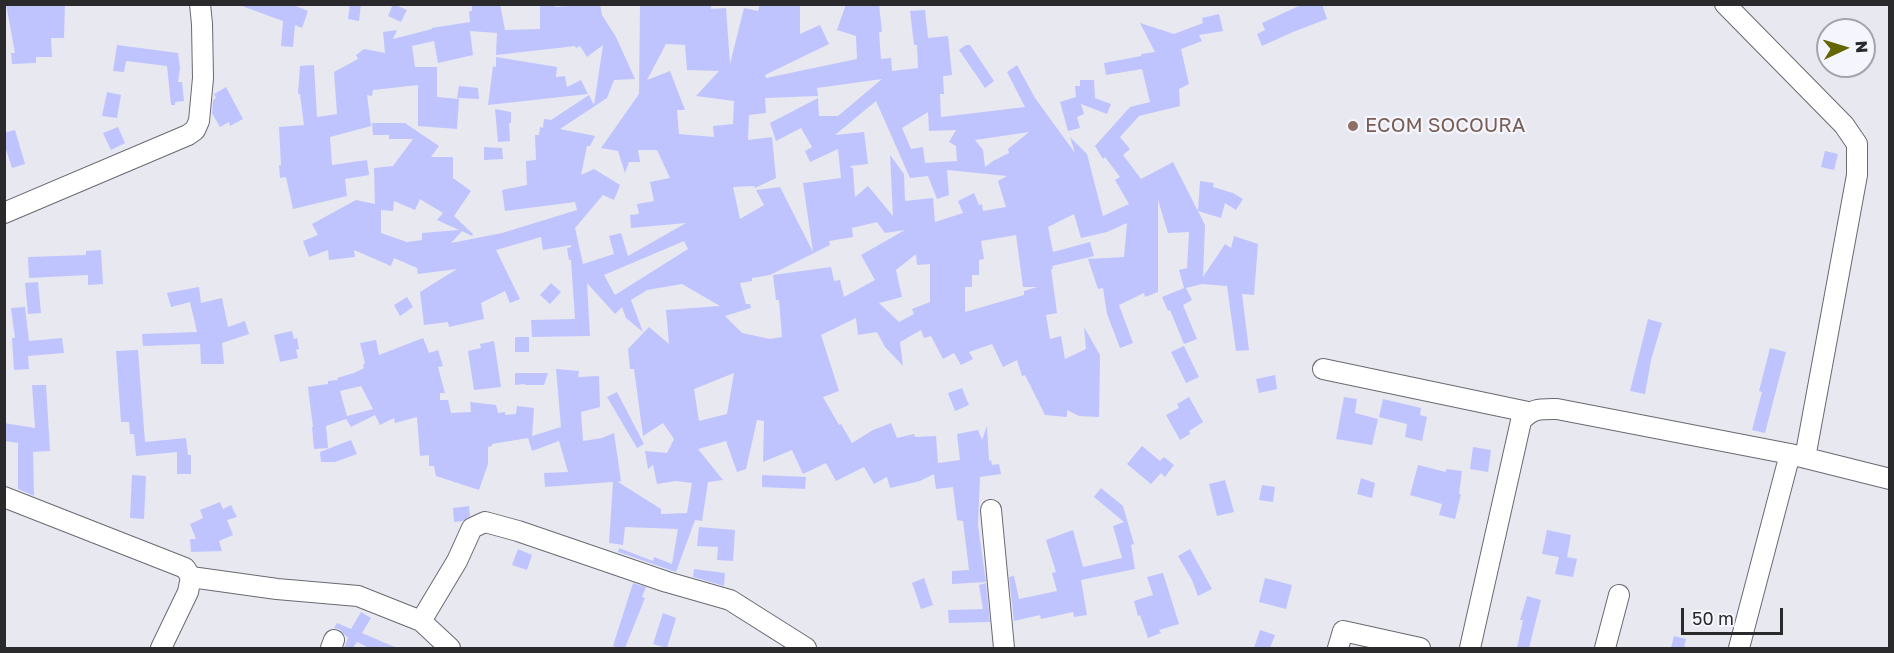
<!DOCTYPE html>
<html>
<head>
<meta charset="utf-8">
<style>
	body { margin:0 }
	#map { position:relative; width:1894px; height:653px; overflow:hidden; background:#e7e8f0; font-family:"Golos Text",sans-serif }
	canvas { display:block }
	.frame { position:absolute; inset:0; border:6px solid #2a2a2d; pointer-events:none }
	.north { position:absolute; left:1816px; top:18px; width:60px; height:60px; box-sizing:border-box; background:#f5f6fd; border:2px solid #a4a4aa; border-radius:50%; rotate:86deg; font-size:16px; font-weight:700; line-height:24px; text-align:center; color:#2a2a2d }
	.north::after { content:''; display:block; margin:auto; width:21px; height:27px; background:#636602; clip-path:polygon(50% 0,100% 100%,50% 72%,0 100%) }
	.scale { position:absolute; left:1681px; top:608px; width:102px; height:27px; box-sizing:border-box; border:3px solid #2a2a2d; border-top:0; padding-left:8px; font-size:18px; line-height:21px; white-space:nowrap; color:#2a2a2d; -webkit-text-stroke:4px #f5f6fd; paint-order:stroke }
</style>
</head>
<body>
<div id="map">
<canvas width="1894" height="653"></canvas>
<div class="frame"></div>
<div class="north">N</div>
<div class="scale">50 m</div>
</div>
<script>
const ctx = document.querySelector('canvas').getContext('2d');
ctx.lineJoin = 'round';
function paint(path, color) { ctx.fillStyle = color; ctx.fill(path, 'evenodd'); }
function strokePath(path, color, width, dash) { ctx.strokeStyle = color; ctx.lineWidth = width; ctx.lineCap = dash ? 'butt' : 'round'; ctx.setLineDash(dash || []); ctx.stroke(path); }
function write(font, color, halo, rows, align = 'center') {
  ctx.font = font + ' "Golos Text",sans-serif'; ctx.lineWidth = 4.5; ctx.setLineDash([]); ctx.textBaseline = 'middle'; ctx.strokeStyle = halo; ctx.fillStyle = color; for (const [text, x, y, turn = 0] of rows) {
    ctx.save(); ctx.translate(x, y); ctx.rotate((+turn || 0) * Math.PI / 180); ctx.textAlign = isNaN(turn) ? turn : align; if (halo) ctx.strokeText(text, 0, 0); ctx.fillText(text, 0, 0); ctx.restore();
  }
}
const building = new Path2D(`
	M6,4H65L64,38H51L52,57H36V63L12,64L11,53H15Z
	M242,4H291L308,11L302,28L295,25L293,47L281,46L283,21L242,6Z
	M350,4H361L359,21L348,19Z
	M393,4L407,10L401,22L388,16Z
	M472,4H500L505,30L540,29V4H555V7L600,4L602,15L616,37L635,79L614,80L607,98L560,129L595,136L590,146H587L581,175L594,169L620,185L614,200L603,195L575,228L583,264L614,254L609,236L621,233L628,256L686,223L631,228L630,215L639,214L637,204L654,201L650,182L670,178L657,150H638L640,162H629L625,173L618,151L601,148L639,94L640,6L711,4V9L726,8L730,64L744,8L758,11L760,4H800V34L820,25L829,44L765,75L766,78L857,59L856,36L837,30L846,4H879L882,32H879L881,59L891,58L892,71L918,68L917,45H914L910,11L925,10L928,38L948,36L952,75L943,76L944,94H940L941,117L1025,107L1007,72L1017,65L1035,98L1075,153L1070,137L1087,154L1103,216L1129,204L1115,180L1120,177L1105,157L1103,159L1095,146L1130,107L1150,102L1142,69L1106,75L1104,63L1141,56V54L1155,52L1140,23L1174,34L1203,23L1202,18L1219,14L1223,31L1199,35L1202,41L1181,49L1189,84L1179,89L1180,106L1139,116L1120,137L1130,149L1123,155L1141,179L1173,162L1205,225L1203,277L1225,244L1231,248L1234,236L1258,244L1254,295L1242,294L1249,350L1236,351L1227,286L1202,284L1186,288L1192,300L1183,305L1197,339L1184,344L1170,310L1168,311L1162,297L1184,288L1179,270L1187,268L1189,232L1168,233L1158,200V292L1145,297L1144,293L1119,305L1133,343L1120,348L1107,314L1103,288L1098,289L1088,259L1124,257L1127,223L1107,232L1081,238L1074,214L1048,227L1053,252L1090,242L1094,256L1052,266L1053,269H1051L1057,313L1046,315L1050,339L1061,336L1065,359L1086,349L1084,327L1100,355L1099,417L1079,416L1067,410V417L1045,415L1025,375L1022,376L1017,360L1003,367L992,344L969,352L973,359L961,365L954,353L943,359L931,336L924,338L921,330L900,342L903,366L885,347L877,332L858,335L856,318L821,335L839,391L823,397L839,425L841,424L852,443L873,430L891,423L897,438L914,434L915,437L936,436L938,463L960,460L957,434L978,430L982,440L987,426L989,461L991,460L992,465L999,464L1001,474L980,477L978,525L986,582L952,584V571L969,570L963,521L957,520L953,487L936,489L934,474L920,481L890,488L887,477L874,484L864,467L836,481L826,463L803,474L792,450L763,462L764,421L757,420L746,469L737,472L726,441L698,449L723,480L708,482L702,521L695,520L676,572L618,552L619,548L653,561L654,557L672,564L678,529L625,527L623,545L609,543L613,482L545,487L544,473L568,472L559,441L532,451L528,438L492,444V446L488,447V464L479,490L436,476L434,466H429V455L420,456L417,417L395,423L394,418L380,425L375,415L351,427L346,419L326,426L328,448L314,449L312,427H313L308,387L328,384V381L338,380L337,378L354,373L364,368L363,365L365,363L360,343L376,340L379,355L423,338L429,353L438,350L443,366L438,367L445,393H440V400H448L451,413L471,412L470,402L496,405L498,413L505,412V415L516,414L517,406L534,408L532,436L561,427L556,369L579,371L578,377L599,376L600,407L581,412L583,441L602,438L614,433L621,481L618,482L661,509V514L687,513L692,483L676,481L657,484L653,465L648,469L645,451L667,453L674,439L663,423L643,436L634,369H630L628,349L649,327L669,344L666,310L720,306L682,284L647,290L631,300L643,332L626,318L622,307L615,314L587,283L590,336L532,337L531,320L575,319L571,260H569L567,248L571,247V245L543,250L541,237L496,250L520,299L510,303L505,291L481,303L484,319L449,327L448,322L424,325L420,292L457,269L418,274L417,268L394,258L391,266L354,250L355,257L329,260L328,250L309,257L303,241L318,235L312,224L356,200L375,204L374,168L393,166L413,139H389V135H373L372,123H405L439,146L431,157H453V178L471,191L454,216L473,234L472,236L462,231L451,243L502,233L577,210L575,202L505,211L502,190L527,185L526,161L536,160L535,135H539L540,127L543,128L544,119L551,120L589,95L594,105L603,45L587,57L580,46L576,48L575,46L496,55L497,33L470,31L473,55L438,63L434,41L412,46L415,67H437V97L459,99L457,129L418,126V85L373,90L372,96L367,95L371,126L330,137L332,165L367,160L369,175L345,179L347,196L293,209L286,177L280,178L279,165H281L279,127L304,125L300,94H298L300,66L314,65L317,117L337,114L334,72L358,59L356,55L364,49L385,53L383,32L397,30L393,39L432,29V28L470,22L469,11H472ZM666,44L685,45L687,70L719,71L696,96L734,101L733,124L713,126L714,137L679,134L677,110H685L670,71L647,80ZM882,79L838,116H819L818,98L770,123L776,141L801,128L812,147L805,151L810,162L838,149L841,178L803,183L813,252L780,187L756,190L764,205L740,219L733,187L754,186L755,188L776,178L772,137L748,140L749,115L766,113L765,98L818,96L817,88ZM876,101L910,178L928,176L937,199L949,195L947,170L1007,176L998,181L1006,207L983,211L982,204L979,205L974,193L958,201L963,213L935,222L933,198L905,201L904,174L890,155L893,216L868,186L855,197L853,169L850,166L868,164L864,132L835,135ZM928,112L929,131L956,130L949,142L956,146L957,161L925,163L923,147L911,149L902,128ZM1029,132L1008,149L1009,153L993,161L985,167L983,150L975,140ZM420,199L443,213L437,220L459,230L422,233V240L407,242L381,233V210L393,211L394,201L415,210ZM877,222L885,233L905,230L861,255L875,280L844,297L840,280L834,281L831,267L773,275L776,300H779L782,337L770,339L742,333L725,316L751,308L750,304H746L740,283L752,281V278L770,275L830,245L829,241L853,237L852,228ZM1016,235L1023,287H1037L1024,291V295L965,312V287H972V275H979V260L984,259L981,241ZM684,241L688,249L615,295L604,275ZM916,254L917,265L930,264V302L912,309L914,314L899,322L879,303L902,297L896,270ZM734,373L727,414L699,421L694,389ZM361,386L373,409L347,416L340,391Z
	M1303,4H1322L1327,19L1293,32L1262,46L1257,34L1265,30L1262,23Z
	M117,45L178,53L180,68L178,82H182L184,101L175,102V105H171L167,66L126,61L124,72L113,71Z
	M966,45H970L994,81L985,88L959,50Z
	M496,57L557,67L556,77L565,76L567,87L581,80L588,94L488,105L493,66L496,67Z
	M1080,80H1094L1095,98L1111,104L1107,114L1081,104L1084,114L1077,117L1080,128L1068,131L1060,102L1076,97L1075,86H1080Z
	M459,86L478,88L479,99L457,98Z
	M226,87L243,119L230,126L229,122L220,127L212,113L213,100L216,98L214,94Z
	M107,92L121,95L117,118L102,116Z
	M495,109L511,112V123H509L510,141L498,142Z
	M118,127L125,143L111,150L103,133Z
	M15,130L25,164L12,168L4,143V133Z
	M484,147L502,148L503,159L484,160Z
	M1825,151L1838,154L1834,170L1821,167Z
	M1200,181L1214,183L1213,187L1233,193L1243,199L1236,210L1225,203L1221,218L1198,211Z
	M101,250L103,284L88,285V275L29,278L28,257L86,255V251Z
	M38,282L41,313L28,314L25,283Z
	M551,283L561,292L550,304L540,295Z
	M199,287L201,303L222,298L228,327L245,321L249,334L222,343L224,364H201L200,344L143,346L142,334L197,332L190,302L171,307L167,293Z
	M407,297L413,307L400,316L394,305Z
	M25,307L29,341L62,338L64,353L28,356L29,369L14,370L12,338H15L11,308Z
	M1648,319L1662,323L1651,360L1645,394L1630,391Z
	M292,331L294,339L297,338L299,349L296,350L298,358L280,362L274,335Z
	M515,337H529V352H515Z
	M494,341L501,387L474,390L468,351L481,348L480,344Z
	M1184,346L1199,377L1186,383L1171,352Z
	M1770,348L1786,352L1765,433L1752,430L1762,392L1759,391Z
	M138,350L145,442L186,438L188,455H191V474H177V452L136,456L134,434H130L129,422H121L116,351Z
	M515,373H548L544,385H525V384L515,385Z
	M1275,375L1277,389L1259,393L1256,379Z
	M32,385H46L50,451L33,452L34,496L18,489V443L4,441V423L35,428Z
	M962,388L969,405L955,411L948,393Z
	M617,392L644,444L637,448L607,397Z
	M1189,397L1203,422L1189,431L1190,434L1180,440L1166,415L1179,408L1177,404Z
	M1344,397L1357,399L1355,413L1378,419L1372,445L1336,439Z
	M1383,399L1421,408L1420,415L1427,417L1422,441L1405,437L1407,424L1379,417Z
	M351,440L357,454L335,462H321L320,452Z
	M1142,446L1160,461L1164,457L1174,465L1165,477L1161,473L1151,484L1127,464Z
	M1473,447L1491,450L1488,472L1470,469Z
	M1418,465L1446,472V469L1462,471L1459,494H1461L1455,519L1439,515L1442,504L1410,495Z
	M132,475L146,476L144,519L130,518Z
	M762,475L806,477L805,489L762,487Z
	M1361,478L1375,483L1372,498L1357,494Z
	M1225,480L1234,512L1217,516L1209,484Z
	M1262,485L1275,487L1273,502L1259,500Z
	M1101,488L1123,506L1134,544L1131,545L1135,569L1081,580L1087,615L1074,617L1073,612L1041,619L1040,615L1014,621L1009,577L1014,576L1019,599L1057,591L1052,573L1056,572L1046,540L1073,530L1083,567L1122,558L1113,526L1124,522L1094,497Z
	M220,502L223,509L231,505L237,517L227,520L233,535L219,541L222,551L191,552L190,539H196L190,524L203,518L200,510Z
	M469,506L470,516L463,521L454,522L453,508Z
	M699,527L735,530L733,561L717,560L718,547L697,546Z
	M1547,530L1571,535L1567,557L1577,559L1573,577L1555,574L1559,557L1542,554Z
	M518,549L532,555L527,570L512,565Z
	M1190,549L1212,589L1198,596L1192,580L1178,556Z
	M694,569L725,573L724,586L693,577Z
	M1163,573L1179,624L1159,630L1161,633L1148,638L1140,615L1138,616L1134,601L1153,595L1147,577Z
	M924,578L933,605L921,609L912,583Z
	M1265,578L1292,585L1286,609L1259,602Z
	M633,583L646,587L642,597L645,598L625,648H619L613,646Z
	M986,583L990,622L949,623L948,610L983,609L979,585Z
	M1527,596L1541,600L1529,648H1517L1523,620H1520Z
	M361,612L371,618L362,633L397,648H369L357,642L353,648H344L348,638L339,629L334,628L337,623L351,629Z
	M663,613L676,618L667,648L653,644Z
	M1260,630L1275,635L1270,648H1254Z
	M1674,636L1686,639L1684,648H1671Z`);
const minor = new Path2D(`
	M1725,4L1844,125L1857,144V175L1805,458
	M4,213L188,135L195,130L199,121L203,78L202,24L200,4
	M1323,369L1528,412
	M4,497L185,568L191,577L188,592L161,648
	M991,510L1004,648
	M191,577L277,589L358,596L421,621L450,648
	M421,621L457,561L472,528L485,522L518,531L667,582L730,600L806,648
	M331,648L334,640
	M1338,648L1343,631L1420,648
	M1470,648L1521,421C1532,408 1540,409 1557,409L1790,454L1890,479
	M1605,648L1619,595
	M1739,648L1790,454`);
const markers = [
	[1353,126,6,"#8d6e63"]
];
const educationNames = [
	["ECOM SOCOURA",1365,126]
];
paint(building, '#c0c4fe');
strokePath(minor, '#696a71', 22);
strokePath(minor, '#fff', 20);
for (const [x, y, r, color] of markers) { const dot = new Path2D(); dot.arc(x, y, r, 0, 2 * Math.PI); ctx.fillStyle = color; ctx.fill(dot); strokePath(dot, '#f5f6fd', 2); }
write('20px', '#785e54', '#f5f6fd', educationNames, 'left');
</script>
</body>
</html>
